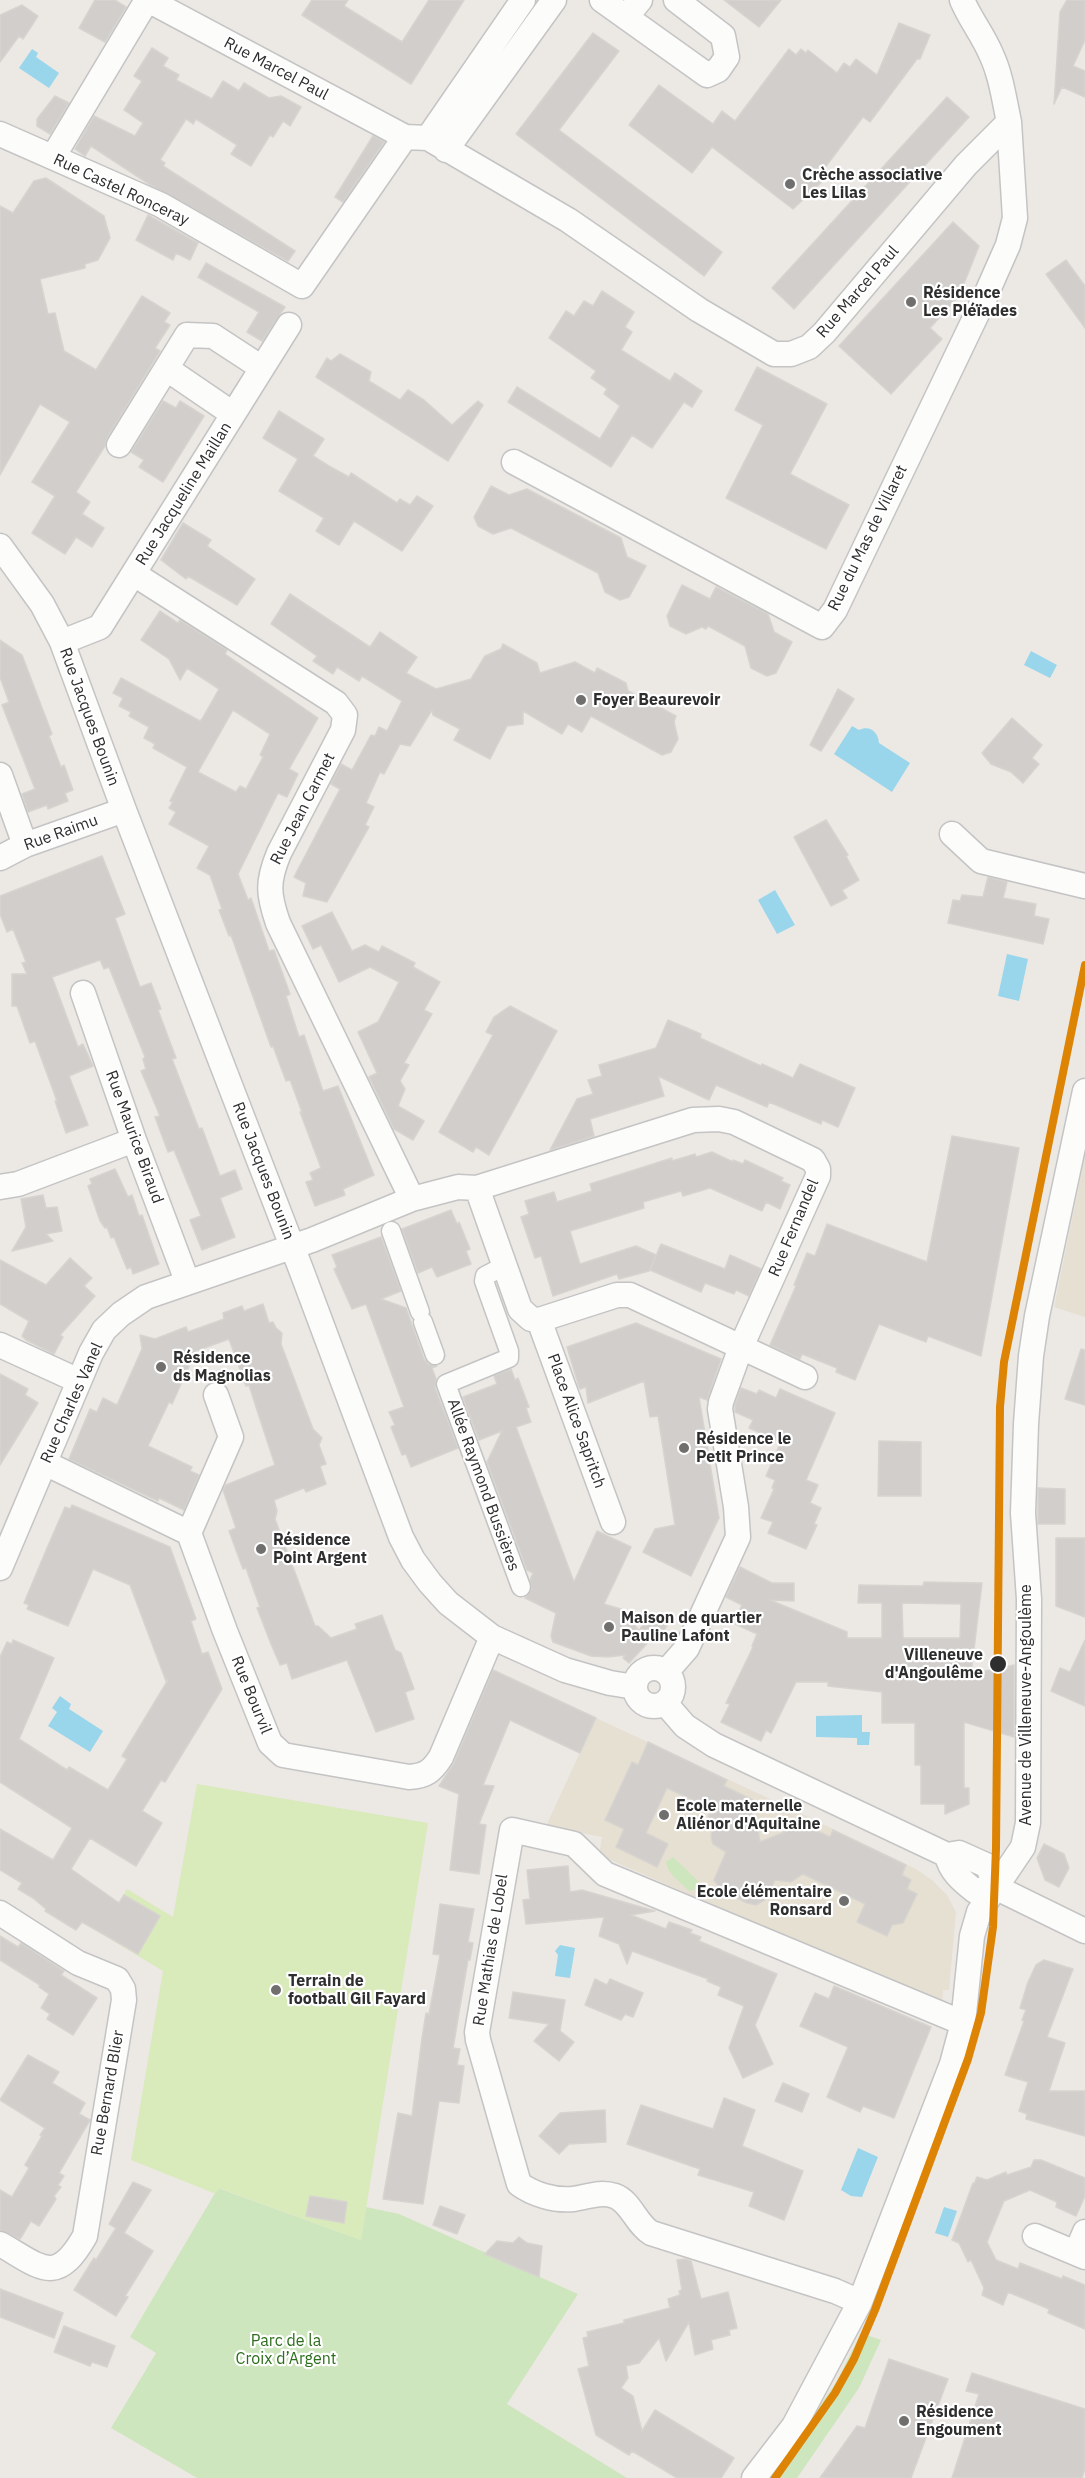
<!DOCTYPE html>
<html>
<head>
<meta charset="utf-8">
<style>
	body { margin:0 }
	canvas { display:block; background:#ece8e4 }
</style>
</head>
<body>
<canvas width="1085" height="2478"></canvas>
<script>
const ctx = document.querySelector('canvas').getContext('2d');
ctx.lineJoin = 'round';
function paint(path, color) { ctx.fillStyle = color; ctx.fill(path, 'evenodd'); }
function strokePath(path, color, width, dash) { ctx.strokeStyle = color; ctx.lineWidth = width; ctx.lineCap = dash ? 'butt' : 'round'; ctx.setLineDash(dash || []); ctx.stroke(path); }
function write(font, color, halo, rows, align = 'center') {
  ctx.font = font + ' "IBM Plex Sans",sans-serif'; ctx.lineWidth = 4.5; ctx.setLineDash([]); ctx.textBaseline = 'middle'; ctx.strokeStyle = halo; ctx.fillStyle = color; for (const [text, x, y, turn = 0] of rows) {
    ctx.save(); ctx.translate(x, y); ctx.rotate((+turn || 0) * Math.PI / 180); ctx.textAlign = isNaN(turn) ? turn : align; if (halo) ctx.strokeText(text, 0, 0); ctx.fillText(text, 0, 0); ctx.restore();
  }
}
const education = new Path2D(`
	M1085,1156V1317L1054,1307Z
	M596,1718L783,1805L916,1869L932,1880L947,1895L956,1912L949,1990H943L942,2004L599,1855L602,1837L546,1826Z`);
const green = new Path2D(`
	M673,1857L699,1882L697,1889L689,1891C681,1882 667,1874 666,1862Z
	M218,2188L361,2240L366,2207L399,2214L578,2294L507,2404L627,2478H197L111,2428L156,2353L130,2337Z
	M861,2333L881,2340L859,2388L797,2478H770L837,2381Z`);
const pitch = new Path2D(`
	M197,1784L428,1823L361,2240L219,2188L216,2194L131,2160L163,1971L100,1933L127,1889L173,1917Z`);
const water = new Path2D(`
	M32,49L38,53L36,57L59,73L49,88L19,68Z
	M1031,651L1057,665L1050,678L1024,665Z
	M852,726L859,730C869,725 878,731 879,743L910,763L892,792L834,754Z
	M775,890L795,925L777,934L758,900Z
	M1007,954L1028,959L1019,1001L998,996Z
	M60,1696L71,1704L69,1709L103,1731L90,1752L48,1726L57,1712L52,1708Z
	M862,1715V1732H870L869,1745H857V1738L816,1737V1716Z
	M560,1945L575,1948L570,1978L555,1976L558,1955L555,1951Z
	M858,2148L878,2157L862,2197L851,2196L841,2190Z
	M944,2207L957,2211L948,2237L935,2233Z`);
const building = new Path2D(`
	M95,0H115L126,7L105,42L79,28Z
	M312,0H348L344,6L402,42L429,0H464L411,84L302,15Z
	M724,0H781L759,27Z
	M1067,0H1085V40L1073,66L1085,71V97L1062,87L1054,104L1060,12Z
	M22,5L38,16L23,39L19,36L0,62V15Z
	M899,23L930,35L920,59H917L870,122L863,117L821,173L827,177L793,209L712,147L692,173L629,125L659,85L713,124L722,111L735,121L789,49L796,55L801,49L806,53L808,50L837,73L844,63L850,67L856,59L877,75Z
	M593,33L619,51L559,130L722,252L704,276L516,134Z
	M152,48L168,58L163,66L179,75L176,80L212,99L223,81L239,91L244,83L269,98L281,96L301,107L290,126L283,121L273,137L270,135L251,166L231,154L237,145L196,119L193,124L186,119L160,160L165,163L163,166L295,251L288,261L152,186L91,146L85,156L75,149L94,116L135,136L143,123L124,110L142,81L134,76Z
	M55,96L69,103L50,134L37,126V119Z
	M947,97L969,117L794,309L772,288Z
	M373,136L384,142L343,202L335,197Z
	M46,178L104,216L110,238L98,260L85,264V268L40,279L48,314L55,313L64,351L96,370L142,296L170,313L164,322L170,325L155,348L160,351L107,438L105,446L76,492L90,502L82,514L104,528L92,547L76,537L65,554L32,533L55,496L32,482L70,422L40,404L0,475V206L13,213L34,181Z
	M148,215L198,243L190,260L176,253L173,260L136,240Z
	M953,222L979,246L959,296L930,328L942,339L891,394L839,346Z
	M1066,260L1085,286V328L1046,274Z
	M206,263L285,307L262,341L247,332L259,312L198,277Z
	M602,291L634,312L625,327L632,332L621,350L670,381L675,373L702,391L692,407L684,402L652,448L632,435L611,467L508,402L517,387L600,439L620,406L604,394L607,389L591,378L596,371L549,338L566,311L574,316L584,301L593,306Z
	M340,354L371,372L369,381L400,400L408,390L424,400L452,425L478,401L483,405L448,461L316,377L327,358L331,361Z
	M757,367L827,404L790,474L849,505L826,549L726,498L763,425L735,410Z
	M163,401L176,408L180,401L204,416L163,482L139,467L144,460L131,452Z
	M279,411L324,439L313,456L329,466L349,477L351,473L397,503L400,499L410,505L417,496L433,506L402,551L354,521L339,545L316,531L324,518L279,491L298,459L263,438Z
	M491,486L509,495L527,489L621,538L627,557L646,566L629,597L620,600L605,592L598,573L511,528L493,534L478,526L474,517Z
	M183,523L211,540L207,546L255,579L237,605L188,576L186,579L161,560Z
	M682,585L710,599L716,587L768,614L774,632L792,642L776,673L767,676L751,668L745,646L708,626L706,629L702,627L686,634L670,626L667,616Z
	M290,594L370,647L380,632L417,657L406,673L436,689L471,679L485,656L501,649L503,644L537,663L540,673L575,662L595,673L597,668L626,683L628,691L676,716L674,722L678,739L671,752L662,755L591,716L582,732L568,724L562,734L523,711V724L507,726L490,759L454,740L460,729L433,715L432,710L410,746L400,744L384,774L380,772L366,803L374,807L365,825L369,827L327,902L303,896L306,883L294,877L340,789L331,784L341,764L352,770L371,735L375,736L379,727L387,731L402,701L362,676L359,681L337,667L333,674L313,661L317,656L271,624Z
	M160,611L178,623L180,620L227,650L225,654L318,718L289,769L298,774L287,797L278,793L238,874L248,900L251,898L269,951L274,950L290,994L286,996L299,1037L304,1035L323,1091L338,1086L374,1175L343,1189L345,1195L315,1206L306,1182L313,1180L310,1173L321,1168L300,1112H302L290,1080L286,1081L273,1046L271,1047L231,935L229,936L219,910L222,909L210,875L197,868L209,846L169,824L176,812L169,808L173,802L170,801L187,767L153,748L155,744L144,738L149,727L129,716L131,712L119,706L123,698L113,693L121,678L200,721L202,719L219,689L187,668L180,680L169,659L141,640ZM233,710L270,734L260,755L263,757L246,789L240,786L236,792L198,772Z
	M0,640L22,655L52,734L49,736L61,767L64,765L73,790L65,793L68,801L48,809L47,805L28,812L22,794L35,789L2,705L9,702L0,677Z
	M838,689L854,699L821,751L810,745Z
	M1012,718L1042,745L1032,758L1039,764L1023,783L1011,772L991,764L982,753Z
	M826,820L848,855L846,856L859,880L842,890L847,898L831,906L794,837Z
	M102,856L125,914L115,918L140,987L151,983L161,1009L158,1010L176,1058L172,1059L199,1129L202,1128L220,1176L235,1170L242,1189L220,1198L235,1237L202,1250L190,1220L201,1216L174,1150L168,1152L155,1117L160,1116L141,1071L146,1069L143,1059L145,1057L109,967L104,969L100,960L52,977L78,1047L83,1044L93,1066L69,1076L88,1125L66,1133L55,1101H57L35,1041L30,1043L17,1006H12V974H27L22,963L26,962L13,929L7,932L0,914V896Z
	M988,877L1007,882L1003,898L1036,904L1034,916L1049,919L1043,944L948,923L953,900L960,901L962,895L983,897Z
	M332,912L352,951L365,945L379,952L382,946L415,963L413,967L440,982L424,1010L432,1014L404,1063L409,1065L400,1081L405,1089L398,1106L424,1121L413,1140L394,1129L369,1077L377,1073L358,1032L378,1022L399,982L370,967L339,982L321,945L313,949L302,926Z
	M510,1006L557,1031L489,1155L476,1147L473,1152L439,1132L493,1035L486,1032L494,1017Z
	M668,1020L701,1034L700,1038L761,1066L762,1064L793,1078L800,1064L855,1088L838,1127L822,1120L821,1124L769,1102L767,1107L716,1085L709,1100L658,1076L664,1096L590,1119L594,1136L550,1150L577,1099L593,1094L588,1080L602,1076L599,1065L656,1048Z
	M952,1136L1019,1148L981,1356L928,1336L926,1342L879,1324L855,1380L836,1372L837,1368L802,1354L800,1359L770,1345L796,1286L794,1285L807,1253L815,1256L827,1224L927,1262Z
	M712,1152L733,1162V1160L743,1164L745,1160L783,1178L781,1181L790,1185L780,1209L766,1202L762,1211L710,1188L683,1196L681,1191L643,1202L644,1208L570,1231L580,1264L636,1246L656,1255L649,1271L619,1279L617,1274L553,1296L541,1256L535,1258L521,1217L529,1214L525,1201L554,1192L557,1202L592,1191L590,1184L672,1158V1161L695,1154L696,1157Z
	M115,1169L128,1197L132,1195L139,1216L142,1215L159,1264L133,1274L131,1267L127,1269L114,1237L111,1238L107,1227L105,1228L100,1221L88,1186L92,1184L90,1179Z
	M43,1195L46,1208L57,1207L62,1231L46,1234L53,1241L12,1251L26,1227L21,1199Z
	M451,1210L457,1224L459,1222L470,1249L466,1251L471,1264L437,1277L432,1267L418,1273L402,1229Z
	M381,1237L401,1291L381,1299L406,1308L424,1359L428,1364L437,1366L432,1368L436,1379L435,1388L458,1448L411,1467L406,1454L402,1455L391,1427L395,1425L389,1412L404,1407L366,1304L352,1309L334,1269L337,1267L332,1255Z
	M661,1244L725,1269L730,1255L761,1269L749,1296L736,1290L734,1294L705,1283L701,1292L650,1270Z
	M70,1258L92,1278L84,1286L95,1296L60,1335L63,1337L54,1354L26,1340L22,1336L29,1321L0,1304V1260L46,1285Z
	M263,1304L269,1323L273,1322L276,1328L282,1333L281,1344L313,1429L322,1438L319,1445L326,1464L320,1466L326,1484L306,1492L304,1488L274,1500L277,1511L275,1519L315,1626H318L331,1638L357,1629L355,1624L382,1615L395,1650L401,1653L414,1689L405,1692L414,1719L376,1732L347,1660L292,1679L287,1663L280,1665L271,1644L257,1608L260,1607L253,1588L246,1568L243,1569L229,1531L236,1528L223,1490L226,1485L275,1465L255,1404L249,1385L246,1386L229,1339L196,1351L172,1404L169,1402L148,1446L192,1467L190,1471L199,1475L184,1510L159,1498L158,1501L69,1459L90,1409L97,1412L103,1398L117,1405L142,1349L140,1335L155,1339L186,1327L188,1332L224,1319L223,1313L242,1306L244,1311Z
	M636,1323L721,1359L707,1400L699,1397L719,1518L691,1576L643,1552L655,1529L675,1525L658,1416L650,1417L644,1381L588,1403L586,1387L580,1389L579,1387L567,1347Z
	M1081,1349L1085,1350V1405L1065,1399Z
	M511,1369L515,1380L518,1378L529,1407L526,1408L531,1422L516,1427L574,1582L597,1531L631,1547L604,1604L624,1610L639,1631L649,1613L669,1621L659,1642L653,1637L629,1663L623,1658L625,1655L608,1657L591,1656L553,1642L551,1636L556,1613L525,1598L532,1589L530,1580L533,1573L527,1570L487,1462L502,1431L479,1440L463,1397L497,1384L494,1376Z
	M0,1374L28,1389L25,1395L38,1403L0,1465Z
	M741,1388L757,1394L759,1390L776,1398L780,1389L835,1413L806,1480L818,1485L810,1503L821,1508L814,1524L817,1525L806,1549L768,1533L773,1522L761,1518L774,1489L772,1488L775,1480L766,1476L780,1444L778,1443L779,1441L749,1428L753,1420L735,1412V1405Z
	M879,1441L921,1442V1496H878Z
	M1038,1488L1065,1489V1524H1038Z
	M72,1505L170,1547L196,1619L191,1621L202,1654L208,1652L222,1689L165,1782L161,1780L142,1811L162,1823L136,1866L90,1838L71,1869L119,1903L124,1895L160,1916L138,1954L82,1922L76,1930L45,1911L46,1909L33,1898L18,1889L22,1883L0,1870V1829L53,1860L72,1828L0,1782V1657L7,1642L12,1644L13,1640L54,1658L19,1739L67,1770L69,1767L108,1790L127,1759L122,1756L168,1680L166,1681L130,1585L93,1569L68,1626L27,1609L29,1605L24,1603L47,1548L65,1507L70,1509Z
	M1056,1538H1085V1617L1056,1606Z
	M740,1567L772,1583H794V1601L770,1600L847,1632V1638H882V1603H858L859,1585L923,1586L924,1582L982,1583L971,1674L1014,1665V1737L964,1722V1788H969V1804L945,1814V1804H921V1765H915V1723H882V1692L828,1686V1682H796L771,1733L766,1730L761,1741L721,1722L730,1704L726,1703L753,1647L752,1646L757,1634L733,1623L742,1605L726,1597ZM902,1603L961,1604L960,1638H903Z
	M1085,1640V1706L1051,1691L1060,1668L1070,1672Z
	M493,1670L596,1718L580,1753L510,1720L483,1785L494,1786L479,1824L486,1825L479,1874L450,1870L459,1794L439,1786L454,1763Z
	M648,1742L727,1780L724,1786L757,1802L752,1813L757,1821L760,1842L792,1829L796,1821L830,1837L833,1830L906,1865L902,1875L911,1880L907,1889L917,1894L903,1923L892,1925L887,1936L857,1922L865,1904L803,1874L791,1882L775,1880L766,1899L756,1905L747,1903L721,1890L714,1880L726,1852L713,1844L711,1837L713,1823L707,1820L712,1809L667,1788L646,1833L668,1844L657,1867L616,1847L624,1829L605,1820L632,1762L638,1765Z
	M1044,1844L1064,1854L1069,1868L1059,1887L1045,1880L1037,1858Z
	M568,1866L570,1892L582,1890L655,1911L631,1915L666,1929L669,1922L692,1930L690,1933L701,1937L699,1941L777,1974L755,2025L773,2064L743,2078L729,2048L744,2006L718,1995L721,1987L707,1981L708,1979L632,1951L627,1964L619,1944L599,1936L604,1917L526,1924L523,1900L530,1899L527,1870Z
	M440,1904L474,1909L468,1942L473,1943L470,1960H468L453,2048L460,2049L457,2065L464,2066L459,2103L439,2101L423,2204L383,2199L398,2113L412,2116L422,2038L426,2013L429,2014L440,1955L433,1954Z
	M0,1936L18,1947L21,1943L64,1971L61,1975L97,1998L73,2035L47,2019L50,2014L41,2008L49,1994L39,1987L40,1985L0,1960Z
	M1044,1960L1073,1969L1047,2037L1065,2043L1049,2091H1085V2136L1026,2119L1027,2114L1019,2111L1028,2082L1005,2075L1024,2021L1022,2020L1026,2010L1020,2008L1028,1982L1036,1965Z
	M595,1979L607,1985L610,1979L643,1993L633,2017L625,2014L621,2020L585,2005Z
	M834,1986L931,2027L894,2118L863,2106L860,2112L827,2097L848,2047L800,2026L815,1993L829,1999Z
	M513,1992L565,2000L560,2031L574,2042L559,2061L534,2041L549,2024L509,2018Z
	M28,2055L59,2072L52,2083L85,2103L79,2114L90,2120L59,2173L64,2176L58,2185L61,2187L54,2196L56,2199L39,2226L31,2221L20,2239L0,2230V2190L12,2197L29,2168L25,2165L42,2136L40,2135L45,2128L0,2100Z
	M783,2083L809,2094L802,2112L775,2101Z
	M724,2098L755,2110L742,2146L803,2171L784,2220L749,2206L754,2192L698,2175L700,2169L627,2144L641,2105L713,2129Z
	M605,2110L606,2142L569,2144L559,2154L539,2136L560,2113Z
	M1034,2160H1041L1085,2178V2196L1076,2216L1056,2207L1057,2202L1030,2190L1004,2201L987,2242L996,2260L1018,2269L1020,2263L1062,2279L1063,2276L1085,2285V2329L1048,2313L1049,2309L1008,2292L1003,2305L982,2295L984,2288L971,2260L968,2262L959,2243L952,2240L973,2183L974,2184L977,2177L987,2180L1006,2172L1007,2175L1031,2167Z
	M133,2182L151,2190L124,2233L153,2251L125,2296L128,2297L116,2316L74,2290L94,2258L96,2260L116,2228L109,2224Z
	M310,2196L347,2202L344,2223L306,2216Z
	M440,2206L465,2215L457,2234L433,2225Z
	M519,2237L527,2243L542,2246L539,2277L485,2254L497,2241L513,2243Z
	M685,2259L691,2261L701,2299L728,2292L737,2328L729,2330L730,2335L711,2340L713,2349L695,2355L689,2322L666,2361L659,2338L639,2363L626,2366L628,2378L621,2388L633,2396L642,2431L655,2410L734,2458L721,2478H677L632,2451L629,2455L596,2435L578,2369L589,2366L583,2338L588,2337L587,2332L624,2323V2320L670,2308L668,2299L680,2295L679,2291L682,2290L677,2260Z
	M0,2289L63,2313L54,2338L0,2317Z
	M64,2326L115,2346L107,2367L92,2362L90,2366L54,2352Z
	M889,2359L948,2379L911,2478H820L857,2426L865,2428Z
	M972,2373L1085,2409V2469L1082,2478H952L979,2394L966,2391Z`);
const pedestrian = new Path2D(`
	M391,1231L420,1312
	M504,1266L485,1276L484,1281L509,1351V1358L446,1384L521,1587
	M423,1322L435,1355`);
const minor = new Path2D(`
	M148,0L405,137L428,138L568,220L699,310L774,354H791L809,347L824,333L966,165L1009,122C1004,99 1001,75 991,54C983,35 970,19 962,0
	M602,0L707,75L718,70L727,57L723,36L676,0
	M626,17L640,0
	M0,134L161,205L302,286L405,137
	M428,138L523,0
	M446,150L554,0
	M53,157L147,0
	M167,369L233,414
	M119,445L187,335L213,336L262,368
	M514,462L822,627L835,610L985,297L1008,245L1015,218L1009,122
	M0,546L42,604L62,642L124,810L302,1272L401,1537L413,1560L430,1583L448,1603L492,1637L565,1670L610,1683L635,1687
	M134,574L336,703L345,715L343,730L279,853C267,882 268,894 278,923L412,1199
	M62,642L100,627L289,325
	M0,775L25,845
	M952,834L981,861L1085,886
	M0,858L25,845L124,810
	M83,993L134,1140L187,1281
	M0,1187L18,1184L134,1140
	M477,1188L520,1309L531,1319L539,1320L617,1295H630L805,1377
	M539,1320L613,1522
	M0,1345L79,1381
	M45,1463L189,1533L225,1631L270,1743L283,1755L409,1777C426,1776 432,1771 441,1757L492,1637
	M189,1533L231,1437L216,1395
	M0,1568L91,1353L104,1330L121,1314L146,1297L312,1240L412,1199L458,1187L477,1188L693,1120L719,1119L734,1122L813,1160L818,1169V1176L741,1347L721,1402L720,1409L736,1507L738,1537L687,1648L666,1672
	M635 1687a19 19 0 1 1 38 0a19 19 0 1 1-38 0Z
	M665,1703L685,1726L714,1745L947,1855L959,1853L988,1866L995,1887
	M947,1855C950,1871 962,1881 975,1891L995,1887L1085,1931
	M0,1913L78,1963L117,1979L123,1989L124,2000L85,2236C56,2287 41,2267 0,2244
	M1035,2236L1085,2257
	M1076,2253L1085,2232
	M860,2302L835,2291L651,2233C636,2224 631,2202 615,2196C599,2191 588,2197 573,2199C554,2201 533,2194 519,2184L478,2040L477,2032L512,1830L574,1844L605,1874L963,2023
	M754,2478L794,2426L860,2302L952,2064L963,2023L972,1936L979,1912L1023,1847L1028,1823L1029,1599L1023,1513L1026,1424L1031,1356L1037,1316L1085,1091`);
const tram1 = new Path2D(`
	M775,2478L835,2393L854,2359L875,2310L968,2059L981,2013L993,1927L996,1848L1000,1407L1004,1362L1085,965`);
const markers = [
	[790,184,6,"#706f6e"],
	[911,302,6,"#706f6e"],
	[581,700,6,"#706f6e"],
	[161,1367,6,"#706f6e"],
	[684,1448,6,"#706f6e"],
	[261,1549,6,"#706f6e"],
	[609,1627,6,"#706f6e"],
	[998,1664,9,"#2e2e2e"],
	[664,1815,6,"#706f6e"],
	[844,1901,6,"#706f6e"],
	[276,1990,6,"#706f6e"],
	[904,2421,6,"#706f6e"]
];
const streetNames = [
	["Rue Marcel Paul",276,69,28],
	["Rue Castel Ronceray",121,190,25],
	["Rue Marcel Paul",858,292,-49],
	["Rue Jacqueline Maillan",184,494,-58],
	["Rue du Mas de Villaret",868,538,-64],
	["Rue Jacques Bounin",89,717,70],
	["Rue Jean Carmet",303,809,-63],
	["Rue Raimu",61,833,-20],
	["Rue Maurice Biraud",134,1137,70],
	["Rue Jacques Bounin",263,1171,69],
	["Rue Fernandel",794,1228,-67],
	["Rue Charles Vanel",72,1403,-66],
	["Place Alice Sapritch",576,1421,70],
	["Allée Raymond Bussières",483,1485,70],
	["Rue Bourvil",251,1695,68],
	["Avenue de Villeneuve-Angoulème",1026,1705,-90],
	["Rue Mathias de Lobel",491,1950,-81],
	["Rue Bernard Blier",108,2093,-80]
];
const poiNames = [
	["Crèche associative",802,175],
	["Les Lilas",802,193],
	["Résidence",923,293],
	["Les Pléïades",923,311],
	["Foyer Beaurevoir",593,700],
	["Résidence",173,1358],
	["ds Magnolias",173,1376],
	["Résidence le",696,1439],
	["Petit Prince",696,1457],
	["Résidence",273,1540],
	["Point Argent",273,1558],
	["Maison de quartier",621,1618],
	["Pauline Lafont",621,1636],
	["Ecole maternelle",676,1806],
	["Aliénor d'Aquitaine",676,1824],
	["Ecole élémentaire",832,1892,"right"],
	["Ronsard",832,1910,"right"],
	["Terrain de",288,1981],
	["football Gil Fayard",288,1999],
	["Résidence",916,2412],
	["Engoument",916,2430]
];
const stopNames = [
	["Villeneuve",983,1655],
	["d'Angoulême",983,1673]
];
const parkNames = [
	["Parc de la",286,2341],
	["Croix d’Argent",286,2359]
];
paint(education, '#e6e0d3');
paint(green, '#cee6be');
paint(pitch, '#d9eabb');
paint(water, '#99d6ec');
paint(building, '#d1cecb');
strokePath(building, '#d7d4d0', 1.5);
strokePath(pedestrian, '#c5c4c5', 21);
strokePath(minor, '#c5c4c5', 27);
strokePath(pedestrian, '#fcfcfb', 18);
strokePath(minor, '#fcfcfb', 24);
strokePath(tram1, '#de8405', 8);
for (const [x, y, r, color] of markers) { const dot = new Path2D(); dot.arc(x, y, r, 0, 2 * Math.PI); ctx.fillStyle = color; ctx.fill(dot); strokePath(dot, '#fff', 2); }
write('16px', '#2e2e2e', '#fff', streetNames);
write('bold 16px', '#2e2e2e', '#fff', poiNames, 'left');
write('bold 16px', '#2e2e2e', '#fff', stopNames, 'right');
write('16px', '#2c6e1b', '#fff', parkNames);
</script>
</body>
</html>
